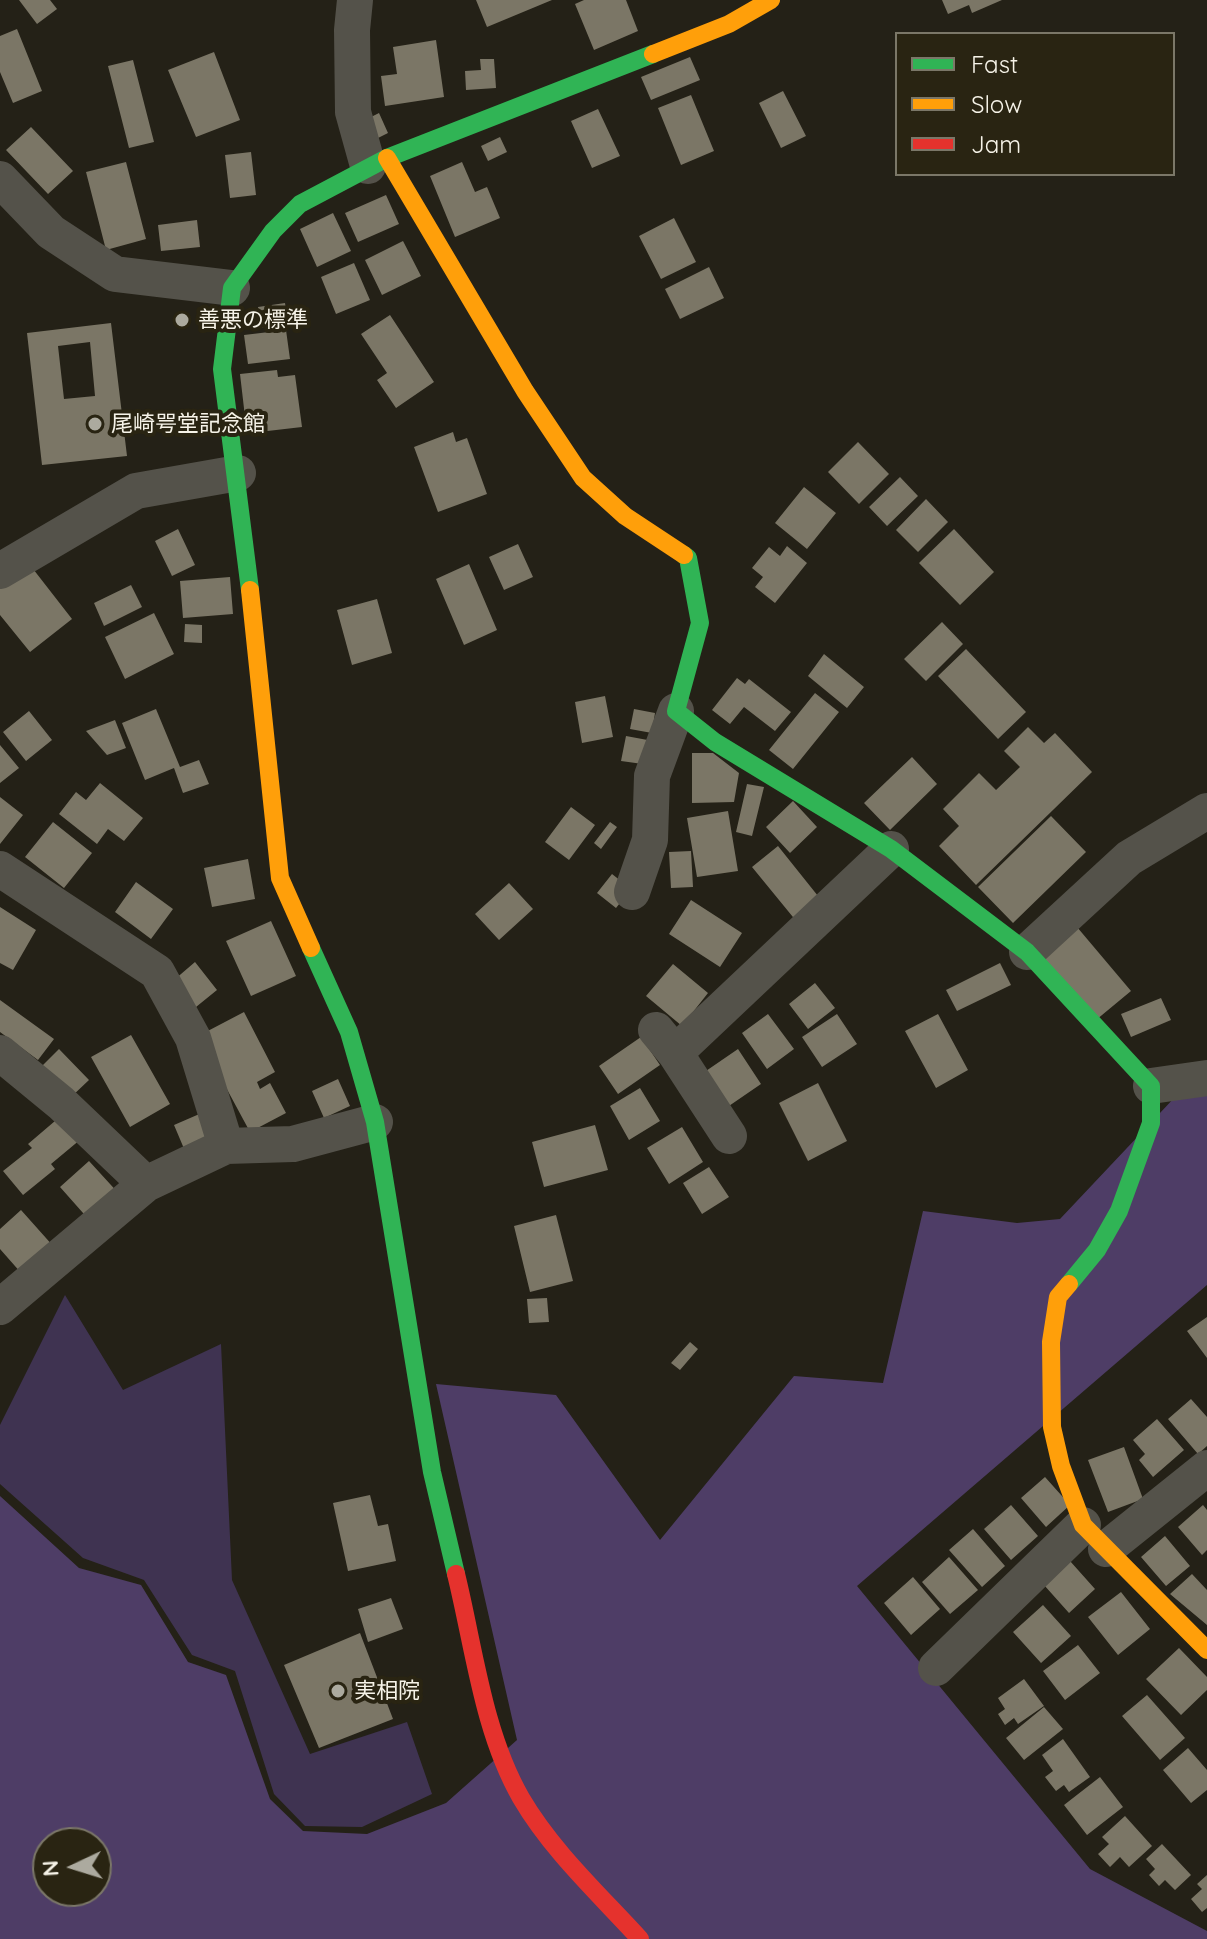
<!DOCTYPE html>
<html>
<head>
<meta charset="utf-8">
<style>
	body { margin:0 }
	#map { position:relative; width:1207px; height:1939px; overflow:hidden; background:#242117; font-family:Quicksand,sans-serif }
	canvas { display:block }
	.legend { position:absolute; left:895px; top:32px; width:280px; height:144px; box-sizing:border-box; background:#292412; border:2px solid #7b7768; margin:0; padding:10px 14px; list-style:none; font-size:24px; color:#f6f3e8 }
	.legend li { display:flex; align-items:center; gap:16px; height:40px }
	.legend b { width:40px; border:2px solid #7b7768 }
	.north { position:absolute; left:32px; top:1827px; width:80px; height:80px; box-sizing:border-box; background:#292412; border:2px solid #7b7768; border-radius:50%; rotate:266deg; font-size:22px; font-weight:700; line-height:32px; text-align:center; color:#f6f3e8 }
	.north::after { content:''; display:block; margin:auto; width:28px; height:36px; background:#acaa9f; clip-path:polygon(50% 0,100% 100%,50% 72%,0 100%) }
</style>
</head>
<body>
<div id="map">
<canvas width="1207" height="1939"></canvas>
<ul class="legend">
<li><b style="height:10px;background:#30b455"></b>Fast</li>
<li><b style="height:10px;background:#ff9f0a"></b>Slow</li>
<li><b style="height:10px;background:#e5322d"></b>Jam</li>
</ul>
<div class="north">N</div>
</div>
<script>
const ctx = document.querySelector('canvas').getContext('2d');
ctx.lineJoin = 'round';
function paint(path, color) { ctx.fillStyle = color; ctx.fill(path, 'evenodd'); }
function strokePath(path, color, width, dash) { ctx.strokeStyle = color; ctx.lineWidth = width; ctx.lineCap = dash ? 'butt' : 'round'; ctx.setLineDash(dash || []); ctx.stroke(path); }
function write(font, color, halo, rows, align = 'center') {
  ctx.font = font + ' Quicksand,"Noto Sans JP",sans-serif'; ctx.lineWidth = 8; ctx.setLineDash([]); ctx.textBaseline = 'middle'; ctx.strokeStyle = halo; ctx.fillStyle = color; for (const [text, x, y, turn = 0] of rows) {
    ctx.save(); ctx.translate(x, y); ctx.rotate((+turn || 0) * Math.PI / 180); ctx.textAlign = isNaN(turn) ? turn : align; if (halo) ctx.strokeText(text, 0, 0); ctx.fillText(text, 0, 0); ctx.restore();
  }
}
const green = new Path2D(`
	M65,1295L123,1390L221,1344L232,1580L310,1754L407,1722L432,1794L362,1827L305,1826L274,1794L235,1671L192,1655L144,1580L83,1558L0,1484V1425Z`);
const forest = new Path2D(`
	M1207,1090V1285L857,1586L1090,1869L1207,1931V1939H0V1496L79,1568L141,1585L188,1662L226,1675L270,1799L303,1831L367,1834L446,1803L517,1740L436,1384L556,1395L660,1540L794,1376L883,1383L923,1211L1017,1223L1060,1219L1176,1096ZM48,1843H96V1891H48Z`);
const building = new Path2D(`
	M19,0H50L57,9L37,24Z
	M476,0H552L487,27Z
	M584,0H626L638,31L594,50L575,4Z
	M942,0H1002L972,13L969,5L948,14Z
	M17,29L42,91L13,103L0,72V36Z
	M436,40L444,97L385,106L381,76L397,74L393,47Z
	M214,52L240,120L196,137L168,70Z
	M690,57L700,80L651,100L641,77Z
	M480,59H494L496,88L466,90L465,71L481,70Z
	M133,60L154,142L129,148L108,66Z
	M783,91L806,136L781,148L759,103Z
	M691,95L714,151L681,165L658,108Z
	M598,109L620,156L592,168L571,121Z
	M379,113L388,133L374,140L365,120Z
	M31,127L73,171L48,194L6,150Z
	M500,137L507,152L488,161L481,146Z
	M251,152L256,195L230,198L225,155Z
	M126,162L146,239L106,250L86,172Z
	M462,162L475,192L487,187L500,218L455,237L430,176Z
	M386,195L399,224L358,242L345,213Z
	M333,213L351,251L317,267L300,229Z
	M674,218L696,262L661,279L639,236Z
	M197,220L200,247L161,251L158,225Z
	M403,241L421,276L382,295L365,260Z
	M354,263L370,300L336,314L321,277Z
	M709,267L724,298L680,319L665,289Z
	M285,303L288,324L260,328L258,307Z
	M390,315L434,382L396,408L377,380L387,373L361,334Z
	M111,323L127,456L42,465L27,333ZM90,342L95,396L64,399L58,346Z
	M286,330L290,359L248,364L244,335Z
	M277,370L278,377L295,375L302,427L259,432L258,415L245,417L240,374Z
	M453,432L456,442L467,438L487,494L438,512L414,447Z
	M858,442L889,474L859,504L828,472Z
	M900,477L918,496L887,526L869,507Z
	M804,487L836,513L807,549L775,523Z
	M926,499L948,522L918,552L896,530Z
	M178,529L195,565L172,576L155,541Z
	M954,529L994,572L960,605L919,563Z
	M518,544L533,577L504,590L489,557Z
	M787,546L807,563L775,603L755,587L763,577L752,568L769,547L780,556Z
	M469,564L497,630L464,645L436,579Z
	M30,565L72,619L30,652L0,615V589Z
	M230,577L233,614L183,618L180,581Z
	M131,585L142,607L104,626L94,603Z
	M377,599L392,653L352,665L337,610Z
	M154,613L174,654L125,679L105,637Z
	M942,622L963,644L926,681L904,659Z
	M185,624L202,625V643L184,642Z
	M966,649L1026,712L998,739L938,676Z
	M824,654L864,687L847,708L808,676Z
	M737,678L745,684L749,679L791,712L775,731L744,707L730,724L712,710Z
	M815,693L839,712L793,769L769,750Z
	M605,696L613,737L582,743L575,702Z
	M156,709L180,767L199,760L209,784L183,793L174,768L145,780L122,723Z
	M634,709L655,713L652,733L630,729Z
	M29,711L52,740L26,761L3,732Z
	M115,720L126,748L107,755L86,731Z
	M1028,727L1044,743L1055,733L1092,772L976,885L939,846L959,826L943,809L979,773L996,790L1020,767L1004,751Z
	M626,736L653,741L650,765L621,761Z
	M0,745L19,768L0,783Z
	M692,753H713L739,773L734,802L692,803Z
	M912,757L937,784L890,830L864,803Z
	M100,783L143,818L124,841L108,829L97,844L59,814L76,792L86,800Z
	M747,784L764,787L752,836L736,832Z
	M0,797L23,815L0,844Z
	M793,801L817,827L790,853L766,827Z
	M571,807L595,825L569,860L545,842Z
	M728,811L738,871L697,877L687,818Z
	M1051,816L1086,852L1013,923L978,887Z
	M53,822L92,853L64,888L25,857Z
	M610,822L617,827L601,849L594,843Z
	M778,846L822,901L797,922L752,867Z
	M691,851L693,887L671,888L669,852Z
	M248,859L255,899L212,907L204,868Z
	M612,874L631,889L616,908L597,893Z
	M136,882L173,909L151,939L115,912Z
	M509,883L533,909L499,940L475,914Z
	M691,900L742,933L720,967L669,934Z
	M0,907L36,930L13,970L0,963Z
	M271,921L296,976L251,996L226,941Z
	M1077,927L1131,991L1096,1020L1042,956Z
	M195,962L217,990L196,1007L174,980Z
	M1000,963L1011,985L957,1011L946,990Z
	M673,964L708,993L682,1026L646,996Z
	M815,983L835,1008L808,1029L789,1004Z
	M1161,998L1171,1020L1131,1037L1121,1014Z
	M0,1000L54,1039L38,1060L0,1032Z
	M244,1012L275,1072L257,1082L260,1089L270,1083L286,1113L250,1132L209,1056L202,1034Z
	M768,1014L794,1049L767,1069L742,1033Z
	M837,1014L857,1044L822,1067L802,1037Z
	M938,1014L968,1070L936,1088L905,1031Z
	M131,1035L170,1104L130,1127L91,1057Z
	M641,1037L660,1065L618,1094L599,1066Z
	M59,1049L89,1080L70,1098L40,1068Z
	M738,1049L761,1084L726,1108L703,1073Z
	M338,1079L350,1106L324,1118L312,1091Z
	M818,1083L847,1141L808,1161L779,1103Z
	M640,1088L660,1121L629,1140L610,1106Z
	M204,1112L215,1138L185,1151L174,1125Z
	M62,1115L81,1139L51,1164L55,1169L23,1195L3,1171L32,1148L28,1144Z
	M595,1125L608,1170L544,1187L532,1142Z
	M682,1127L703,1162L669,1184L647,1148Z
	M89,1161L121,1196L91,1222L60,1187Z
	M709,1167L729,1197L702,1214L683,1183Z
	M21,1210L54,1247L22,1274L0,1249V1229Z
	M556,1215L573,1281L530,1292L514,1226Z
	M547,1298L549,1322L529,1323L527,1299Z
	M1207,1317V1358L1187,1331Z
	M690,1342L698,1349L680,1370L671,1363Z
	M1191,1399L1207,1417V1446L1198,1454L1168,1419Z
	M1157,1419L1184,1450L1153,1477L1139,1460L1145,1454L1133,1440Z
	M1124,1447L1143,1499L1108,1512L1088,1460Z
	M1045,1477L1070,1505L1046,1527L1021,1498Z
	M370,1495L378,1526L388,1524L396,1561L348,1571L333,1503Z
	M1011,1505L1038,1536L1011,1560L984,1529Z
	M1203,1505L1207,1510V1550L1202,1555L1178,1527Z
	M973,1529L1005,1566L982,1587L949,1550Z
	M1165,1536L1190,1566L1166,1586L1141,1557Z
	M949,1557L978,1590L950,1614L922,1582Z
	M1070,1561L1095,1589L1069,1613L1044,1585Z
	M1192,1574L1207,1590V1625L1170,1594Z
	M913,1577L940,1609L911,1635L884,1603Z
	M1121,1592L1150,1629L1118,1655L1088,1617Z
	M391,1598L403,1629L368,1642L358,1609Z
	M1043,1605L1071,1636L1041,1663L1013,1632Z
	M360,1633L393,1719L319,1748L284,1665Z
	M1078,1645L1100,1673L1065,1700L1043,1671Z
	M1179,1648L1207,1677V1690L1181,1715L1146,1679Z
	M1024,1679L1044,1706L1018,1724L1014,1718L1005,1725L998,1714L1005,1709L998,1698Z
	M1147,1695L1185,1738L1160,1760L1122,1716Z
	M1044,1707L1063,1729L1024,1760L1006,1738Z
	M1063,1739L1090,1777L1069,1792L1064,1785L1056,1791L1045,1777L1053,1771L1042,1755Z
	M1188,1748L1207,1770V1790L1191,1803L1163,1770Z
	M1100,1777L1123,1807L1087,1835L1064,1805Z
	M1125,1816L1152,1846L1129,1867L1120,1857L1110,1867L1098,1854L1109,1844L1102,1837Z
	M1162,1844L1191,1875L1175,1890L1165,1880L1159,1886L1149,1875L1155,1869L1146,1859Z
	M1207,1875V1908L1202,1912L1191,1899L1202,1889L1197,1884Z`);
const street = new Path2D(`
	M355,0L352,30L353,112L368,166
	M0,179L51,232L115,274L232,288
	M0,571L136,491L238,473
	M0,869L157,972L193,1038L226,1146
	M632,892L650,840L652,776L676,711
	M1027,952L1129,858L1207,811
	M656,1030L675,1053L729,1136
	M0,1053L61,1103L146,1184
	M675,1053L891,849
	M1151,1086L1207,1078
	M0,1307L146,1184L226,1146L293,1144L375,1122
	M1106,1549L1207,1468
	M936,1668L1083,1525`);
const fast = new Path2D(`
	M684,555L688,558L700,623L676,711L715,742L891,849L1027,952L1151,1086V1123L1119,1211L1097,1250L1069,1284
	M250,590L222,369L232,288L273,231L300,204L387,158L653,54
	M311,948L349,1032L375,1122L432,1472L456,1574`);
const slow = new Path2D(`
	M653,54L729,24L771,0
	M387,158L525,391L583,478L625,516L684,555
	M250,590L280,878L311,948
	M1069,1284L1058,1297L1051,1342L1052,1427L1061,1466L1083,1525L1207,1650`);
const jam = new Path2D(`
	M456,1574C474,1647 483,1732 521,1798C552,1851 599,1894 640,1939`);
const markers = [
	[182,320,8,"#acaa9f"],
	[95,424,8,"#acaa9f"],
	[338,1691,8,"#acaa9f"]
];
const poiNames = [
	["善悪の標準",198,320],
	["尾崎咢堂記念館",111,424],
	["実相院",354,1691]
];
paint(green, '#3f3351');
paint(forest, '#4e3d66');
paint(building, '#7b7666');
strokePath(street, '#54524a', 36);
strokePath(fast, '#30b455', 18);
strokePath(slow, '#ff9f0a', 18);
strokePath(jam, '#e5322d', 18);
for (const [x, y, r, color] of markers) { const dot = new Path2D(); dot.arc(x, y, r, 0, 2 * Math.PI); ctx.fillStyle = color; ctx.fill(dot); strokePath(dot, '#292412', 3); }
write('22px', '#f6f3e8', '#292412', poiNames, 'left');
</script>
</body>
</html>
